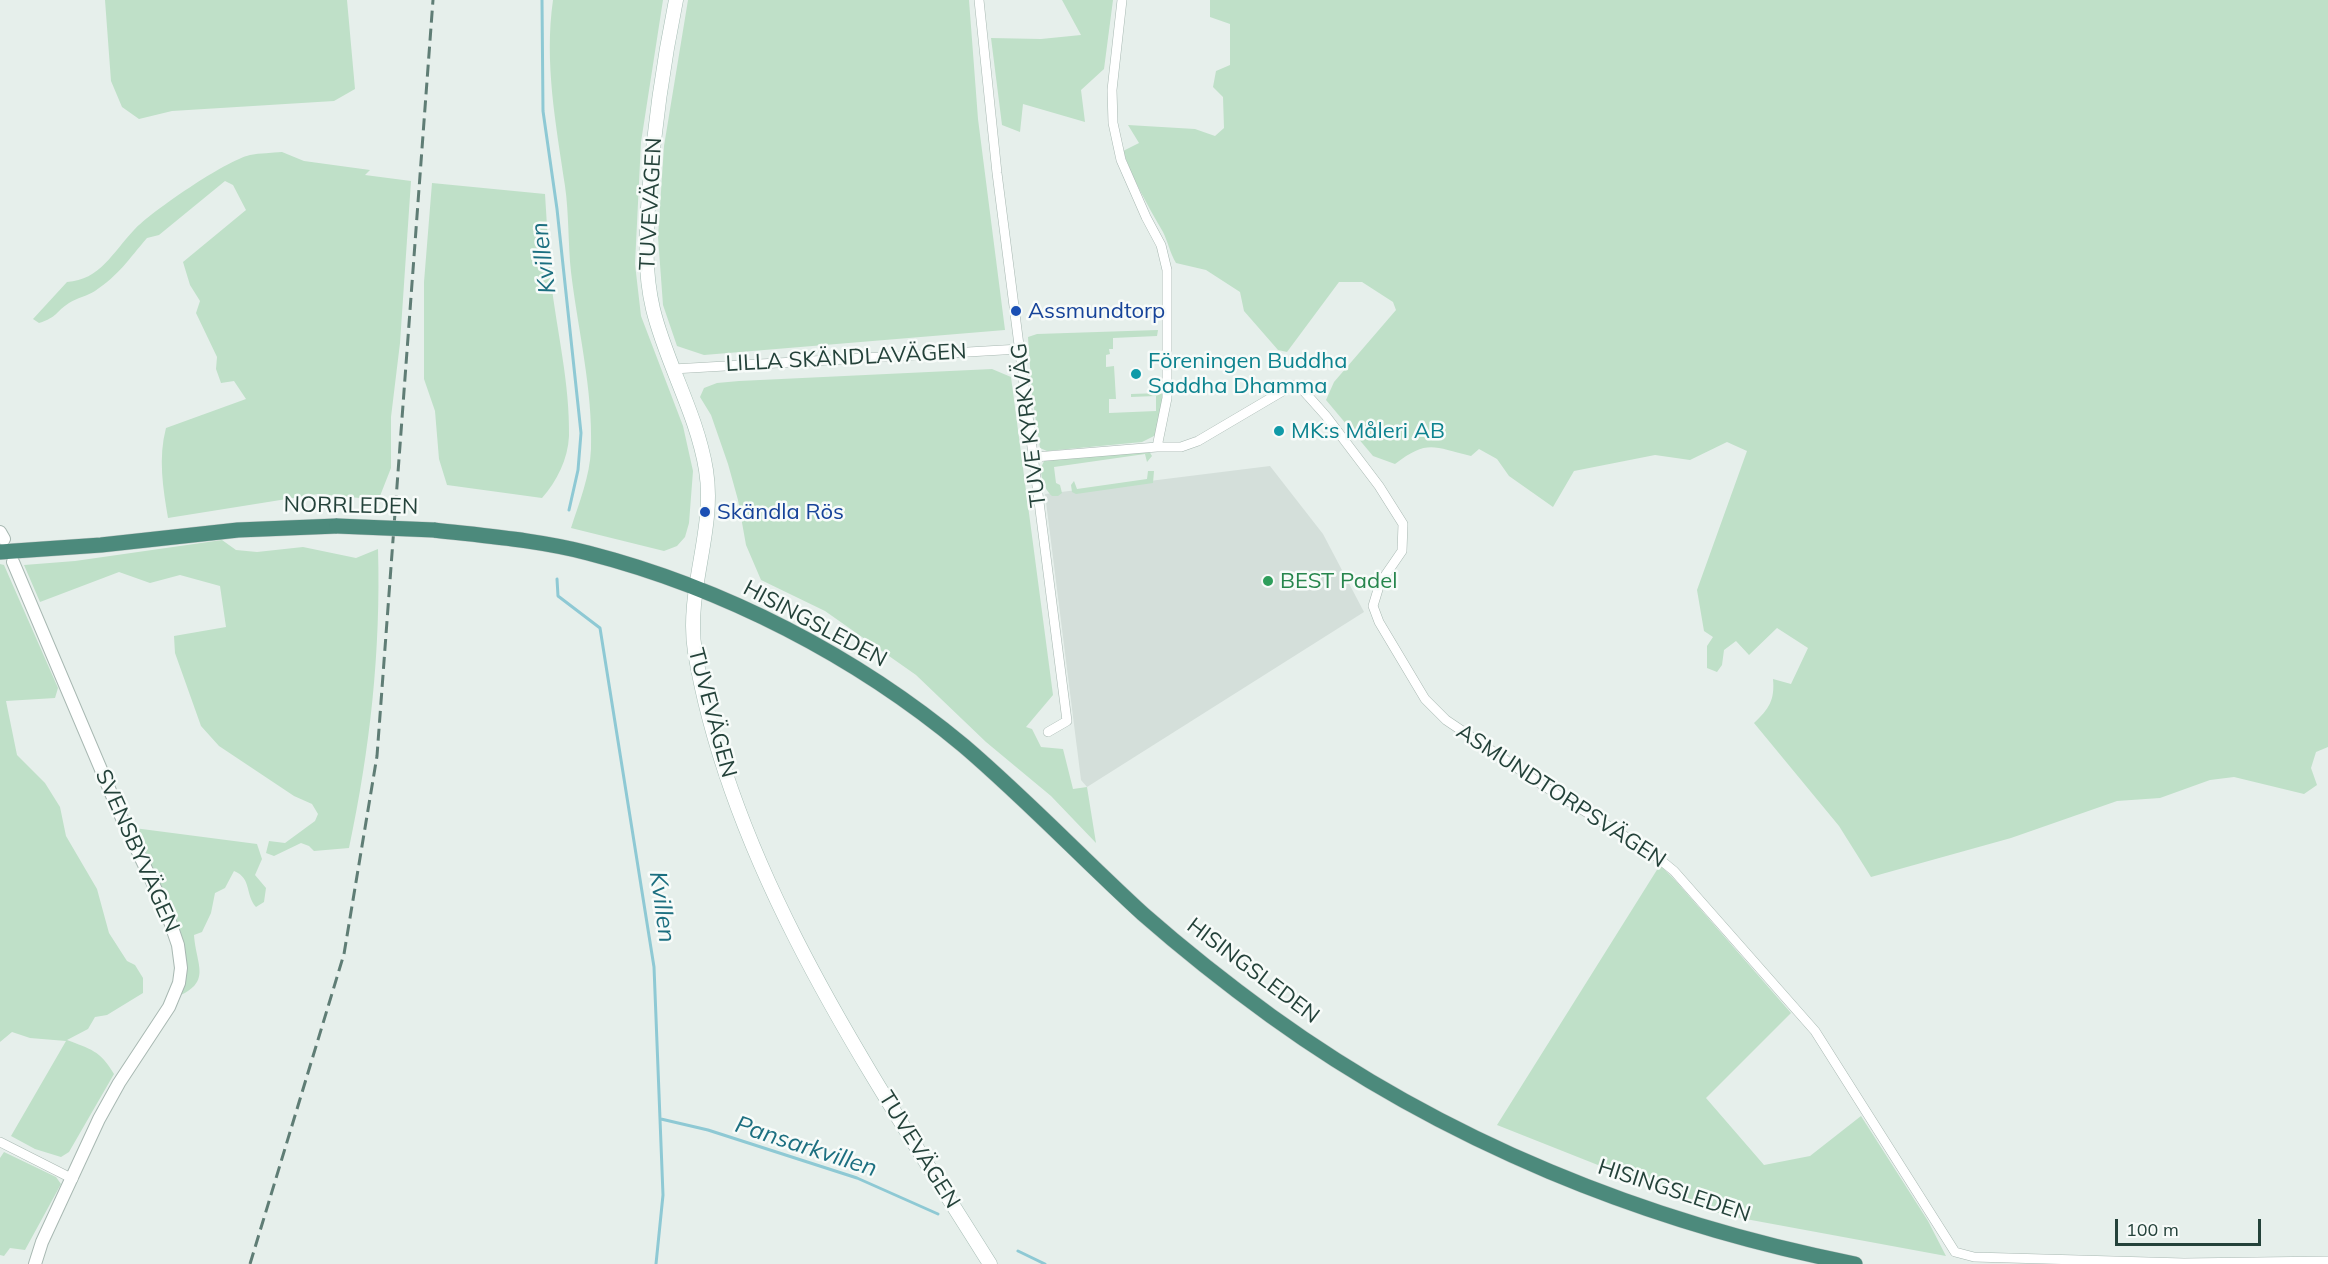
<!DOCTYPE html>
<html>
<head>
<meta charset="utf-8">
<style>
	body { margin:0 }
	#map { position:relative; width:2328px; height:1264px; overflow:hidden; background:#e6efeb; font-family:Mulish,sans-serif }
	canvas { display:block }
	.scale { position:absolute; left:2115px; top:1219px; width:146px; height:27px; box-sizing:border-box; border:3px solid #24423a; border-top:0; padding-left:8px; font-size:18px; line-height:21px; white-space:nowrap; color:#24423a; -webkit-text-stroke:4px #f7fbf9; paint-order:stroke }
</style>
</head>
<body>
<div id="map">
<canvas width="2328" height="1264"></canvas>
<div class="scale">100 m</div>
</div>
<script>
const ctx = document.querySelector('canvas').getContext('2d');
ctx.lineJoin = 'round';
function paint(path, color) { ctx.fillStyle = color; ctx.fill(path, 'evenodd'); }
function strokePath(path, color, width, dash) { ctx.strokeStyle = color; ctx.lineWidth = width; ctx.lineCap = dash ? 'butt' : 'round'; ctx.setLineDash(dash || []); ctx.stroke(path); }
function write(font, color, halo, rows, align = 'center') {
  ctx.font = font + ' Mulish,sans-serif'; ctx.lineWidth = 5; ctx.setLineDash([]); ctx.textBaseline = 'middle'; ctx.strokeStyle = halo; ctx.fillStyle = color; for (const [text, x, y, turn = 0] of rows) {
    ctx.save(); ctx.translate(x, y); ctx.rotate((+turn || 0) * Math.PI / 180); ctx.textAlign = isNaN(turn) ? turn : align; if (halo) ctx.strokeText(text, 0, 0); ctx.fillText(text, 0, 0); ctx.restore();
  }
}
const built = new Path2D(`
	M1270,466L1323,534L1364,612L1087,787L1081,780L1045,494Z`);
const green = new Path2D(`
	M105,0H347L355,89L334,101L172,111L139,119L122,107L111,81Z
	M553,0H663L641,142L635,264L641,316L683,426L693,471L689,523L685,537L677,546L664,551L571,528C579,503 590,476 591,449C593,389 578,331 571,272C568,244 569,214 565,186C556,124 544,63 553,0Z
	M688,0H969L978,119L1005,330L704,355L677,346L663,305L658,237L664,146Z
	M1062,0H1113L1104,69L1081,90L1085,122L1023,104L1020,132L1002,125L991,38L1041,39L1081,35Z
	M1210,0H2328V747L2316,752L2311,768L2317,785L2304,794L2234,777L2210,780L2160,798L2117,801L2011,838L1871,877L1839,826L1754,723C1769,709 1775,700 1773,679L1791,684L1808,648L1777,628L1749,655L1736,641L1724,650L1722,665L1717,672L1707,668V646L1713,637L1704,631L1697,590L1747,451L1727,442L1690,460L1655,455L1574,471L1553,507L1509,476L1497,459L1479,449L1471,456C1433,447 1428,439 1395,464L1373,456L1326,400L1334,382L1396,310L1393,302L1362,282H1339L1287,352L1278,350L1244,311L1240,292L1206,270L1176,263C1170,253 1168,242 1163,232C1148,206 1133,180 1123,151L1139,143L1128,125L1195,129L1215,136L1224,128L1223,97L1213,87L1216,71L1230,65V24L1210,17Z
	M282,152L304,161L370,170L365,175L411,181L400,343L391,417V468L380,496L360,498L318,494L168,518C163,488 158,458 166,428L246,399L234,381L221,383L216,369L217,357L196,313L200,301L190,285L183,262L246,210L233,185L225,181L159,235L147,238C128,260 120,274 95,291C87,296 77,298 69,303C55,312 58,317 39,323L33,319L67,282C100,280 113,252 134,230C152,211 225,161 250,155C260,153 272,153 282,152Z
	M432,183L545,194C547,223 548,252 551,281C557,332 570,384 569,436C568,459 557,481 542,498L447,485L439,459L435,411L424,379V282Z
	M1158,330L1157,336L1113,338V349H1109L1110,354L1106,355V367L1114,366L1116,399H1109V413L1156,411V396L1131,397V394L1161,393L1164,396L1156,435L1142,442L1047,451L1040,448L1032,395L1028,337L1037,334Z
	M992,369L1011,377L1053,695L1026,727L1032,729L1041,747L1063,749L1073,789L1087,787L1096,843L1051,796L986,742L916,675L825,611L761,580L746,545L738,500L728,464L711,415L700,397L704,388L717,383L739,381Z
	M1149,451L1152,456L1147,462L1145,454L1054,467L1056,483L1060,485L1062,493L1058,496H1052C1043,488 1037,470 1045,460Z
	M1148,471H1154L1153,483L1076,494L1072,492L1071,485L1074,481L1077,489L1147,479Z
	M222,540L236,550L257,552L303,547L356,558L378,549C381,651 370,749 349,848L314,851L309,846L301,843L274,856L266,853L269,841L285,843L315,821L318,814L312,804L294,796L219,746L201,726L175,653L174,636L226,627L220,586L180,575L150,583L119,572L40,602L24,565L75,561Z
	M0,564L4,565L58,688L55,698L6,701L17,755L45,783L60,807L66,836L97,889L109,933L127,961L135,965L143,978V993L107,1015L95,1017L88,1029L67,1040C90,1049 100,1050 114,1074L69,1152L61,1157L35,1149L11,1136L66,1041L30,1038L12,1032L0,1042Z
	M134,828L257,844L262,859L255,875L266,888L264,902L256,907C245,895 252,878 234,871L225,888L215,893L211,913L202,932L194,935C196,965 212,981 179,996L166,899Z
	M1660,865L1675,880L1791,1013L1706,1098L1764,1165L1810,1156L1861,1116L1928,1221L1946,1256L1724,1215L1497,1125Z
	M4,1152L56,1177L61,1184L25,1250L10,1248L4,1256L0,1255V1158Z`);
const stream = new Path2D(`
	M542,0L543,111L557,209L581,433L578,470L569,510
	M557,579L558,596L600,628L654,967L663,1195L656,1264
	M661,1119L708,1130L857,1178L938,1214
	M1018,1251L1045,1264`);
const minor = new Path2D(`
	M979,0L997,173L1067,721L1048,732
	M673,369L1020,349
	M1157,447H1181L1198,441L1293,385L1301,388L1326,416L1379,486L1403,524L1402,551L1380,583L1373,606L1379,622L1425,699L1446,720L1547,788L1652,853L1674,871L1815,1031L1955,1252L1974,1257L2184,1263L2328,1261
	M1035,457L1157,447L1167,398V270L1161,245L1146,217L1121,160L1113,123L1112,90L1122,0
	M0,1142L73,1179`);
const tertiary = new Path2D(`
	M0,532L4,539
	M13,562L119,812L167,913L178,945L181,968L179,983L169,1007L119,1083L99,1119L42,1242L35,1264`);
const secondary = new Path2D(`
	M676,0C663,64 654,129 649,194C646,233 644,271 653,309C666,363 697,414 706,470C716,530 685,591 695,652C732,873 873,1077 990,1264`);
const trunk = new Path2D(`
	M434,530C485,536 538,540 588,553C724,588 856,656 964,746C1026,799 1083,859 1143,914C1184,950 1227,984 1271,1016C1444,1141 1646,1223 1855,1264
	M0,552L101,545L238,530L337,526`);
const rail = new Path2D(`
	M250,1264L344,954L377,756L433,0`);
const trunkBridge = new Path2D(`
	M337,526L434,530`);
const markers = [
	[1016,311,6,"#1a4fb4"],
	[1136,374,6,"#0f9aa8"],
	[1279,431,6,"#0f9aa8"],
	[705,512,6,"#1a4fb4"],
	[1268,581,6,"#2e9e5b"]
];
const streetNames = [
	["TUVEVÄGEN",651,204,-87],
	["LILLA SKÄNDLAVÄGEN",846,358,-3],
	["TUVE KYRKVÄG",1029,425,-97],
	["NORRLEDEN",351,506,1],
	["HISINGSLEDEN",815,624,28],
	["TUVEVÄGEN",712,713,75],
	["ASMUNDTORPSVÄGEN",1561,796,33],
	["SVENSBYVÄGEN",137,851,66],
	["HISINGSLEDEN",1253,971,37],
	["TUVEVÄGEN",919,1150,58],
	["HISINGSLEDEN",1674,1191,18]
];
const transitNames = [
	["Assmundtorp",1028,311],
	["Skändla Rös",717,512]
];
const cultureNames = [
	["Föreningen Buddha",1148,361],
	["Saddha Dhamma",1148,386],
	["MK:s Måleri AB",1291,431]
];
const leisureNames = [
	["BEST Padel",1280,581]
];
const waterNames = [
	["Kvillen",544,258,-97],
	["Kvillen",662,907,82],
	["Pansarkvillen",806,1147,18]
];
paint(built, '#d4dfda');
paint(green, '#bfe0c8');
strokePath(stream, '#8ec9d4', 3);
strokePath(minor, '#a8b8b2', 10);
strokePath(tertiary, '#a8b8b2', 14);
strokePath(secondary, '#a4bbb3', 15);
strokePath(trunk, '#c2cac8', 16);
strokePath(minor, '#fff', 9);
strokePath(tertiary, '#fff', 12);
strokePath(secondary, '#fff', 14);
strokePath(trunk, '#4c8a7c', 15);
strokePath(rail, '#5f7d75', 3, [12, 6]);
strokePath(trunkBridge, '#c2cac8', 16, []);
strokePath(trunkBridge, '#4c8a7c', 15);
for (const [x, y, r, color] of markers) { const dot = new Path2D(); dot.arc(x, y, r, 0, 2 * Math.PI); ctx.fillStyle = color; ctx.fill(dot); strokePath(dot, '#f7fbf9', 2); }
write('22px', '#24423a', '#f7fbf9', streetNames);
write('22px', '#164399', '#f7fbf9', transitNames, 'left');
write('22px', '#0d838f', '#f7fbf9', cultureNames, 'left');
write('22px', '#27864d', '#f7fbf9', leisureNames, 'left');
write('italic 24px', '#1c6f80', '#f7fbf9', waterNames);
</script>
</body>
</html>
